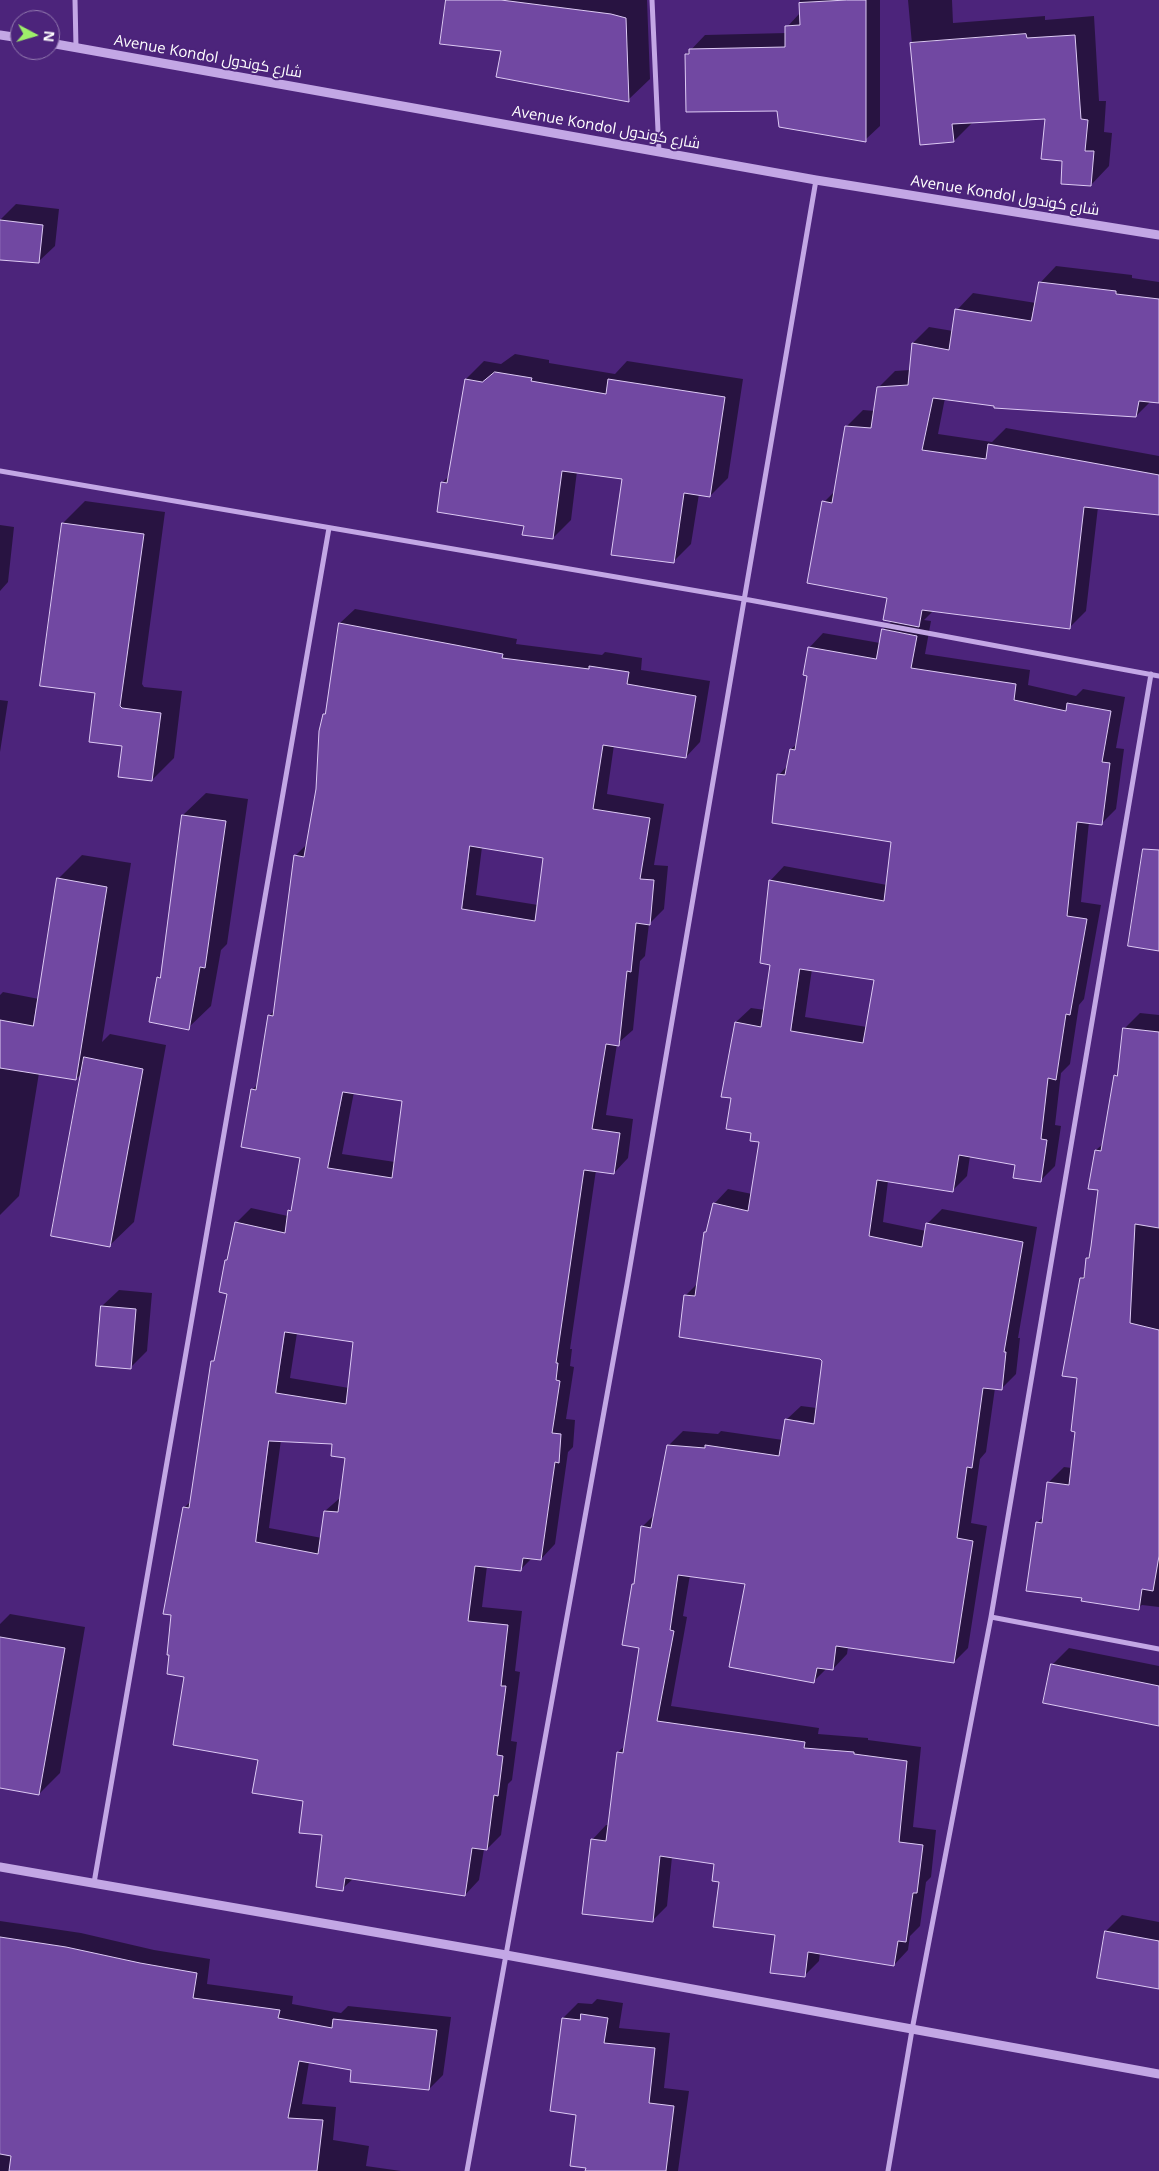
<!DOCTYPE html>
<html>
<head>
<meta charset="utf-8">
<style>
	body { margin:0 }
	#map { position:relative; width:1159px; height:2171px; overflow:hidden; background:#4c247b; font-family:"Open Sans",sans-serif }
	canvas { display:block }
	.north { position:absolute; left:10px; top:10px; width:50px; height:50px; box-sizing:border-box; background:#4c247b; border:1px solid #947cb0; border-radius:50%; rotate:96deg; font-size:14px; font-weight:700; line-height:20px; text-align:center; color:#fff }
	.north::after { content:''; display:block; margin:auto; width:18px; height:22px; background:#9eef6a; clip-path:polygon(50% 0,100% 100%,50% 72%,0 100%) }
</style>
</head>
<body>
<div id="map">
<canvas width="1159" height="2171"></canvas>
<div class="north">N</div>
</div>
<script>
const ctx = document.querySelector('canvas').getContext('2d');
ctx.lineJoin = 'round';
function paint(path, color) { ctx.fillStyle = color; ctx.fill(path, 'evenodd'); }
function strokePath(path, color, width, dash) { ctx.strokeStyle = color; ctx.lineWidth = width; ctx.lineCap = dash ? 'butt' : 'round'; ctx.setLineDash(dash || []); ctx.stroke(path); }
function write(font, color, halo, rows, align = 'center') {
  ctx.font = font + ' "Open Sans",Cairo,sans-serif'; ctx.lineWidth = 4; ctx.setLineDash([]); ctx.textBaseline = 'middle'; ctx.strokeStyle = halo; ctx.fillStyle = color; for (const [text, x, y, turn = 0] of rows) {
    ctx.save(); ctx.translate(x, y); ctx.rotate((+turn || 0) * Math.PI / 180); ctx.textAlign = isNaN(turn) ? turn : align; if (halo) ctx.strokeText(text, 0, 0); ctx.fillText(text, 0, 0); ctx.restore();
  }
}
const shadow = new Path2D(`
	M447,0H647L650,79L628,100L503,50Z
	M800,0H880V126L865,140L779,109L687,54L705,35L786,33L787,27L800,13Z
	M908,0H952L953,23L1045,16V20L1094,16L1099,101H1106L1104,132L1112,133L1109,166L1091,185L1064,160L1046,117L973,122L954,141L921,144Z
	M16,204L59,209L55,246L38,262L0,258V220Z
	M1056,266L1132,275V278L1159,282V402L1151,401L1136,416L995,405L945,398L938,434L992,442L1006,428L1159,456V514L1098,507L1086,611L1069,628L934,610L924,620L931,621L925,654L1030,670L1028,685L1076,696L1083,689L1125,697L1116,748L1124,749L1116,809L1101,824L1089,822L1081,902L1101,905L1084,999L1079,1005L1070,1064L1061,1073L1055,1125L1061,1126L1055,1166L1040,1181L1017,1164L970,1156L967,1176L953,1190L888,1181L883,1222L926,1231L927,1224L942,1209L1037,1227L1018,1338H1020L1016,1374L1001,1389L995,1388L986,1452L980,1459L971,1523L987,1526L968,1648L954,1662L848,1647L847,1654L833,1669L827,1668L814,1681L747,1583L690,1575L683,1616L687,1617L671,1706L819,1728L818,1734L868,1738V1740L921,1747L913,1827L936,1830L931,1877L926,1882L920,1926L910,1936L908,1950L894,1965L820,1952L819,1961L804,1976L776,1934L721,1881L716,1863L672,1857L667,1906L652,1921L592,1840L606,1825H609L618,1752L626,1745L641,1647L633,1585L635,1582L642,1527L656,1513L668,1446L683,1431L718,1434L721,1431L783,1440L786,1420L801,1406L817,1408L823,1361L821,1358L686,1295L698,1283L705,1233L708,1229L714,1204L728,1189L752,1194L760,1141L753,1132L733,1097L723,1096L736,1022L751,1008L765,1010L771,964L770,881L784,866L887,885L892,840L779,775L788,765L791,749L798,743L808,674L809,648L823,633L880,643L883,630L892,621L889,597L824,502L835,491L846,427L863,410L875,411L879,387L895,371L910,370L913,343L929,327L953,331L957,310L973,293L1036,303L1040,283ZM812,969L875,978L867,1027L805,1017ZM796,1420L820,1424V1427L796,1423Z
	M515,354L549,360V363L615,374L627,361L743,379L728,478L710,496L699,494L691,544L673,562L624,478L577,471L571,520L553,538L443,482L450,475L466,379L484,361L501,364Z
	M85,501L165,512L142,684L144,687L182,691L174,758L152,780L123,745L63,523Z
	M0,525L14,527L8,582L0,591Z
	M355,609L517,639L516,644L602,655L605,652L642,658L641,670L710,681L700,742L686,757L614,745L607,794L664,804L654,865L668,866L664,909L649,924L645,956L640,961L633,1030L617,1044L606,1115L633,1119L628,1158L614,1173L596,1170L570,1349H572L570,1366L574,1367L566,1419L575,1420L573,1447L568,1452L555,1544L541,1559L532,1558L521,1569L487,1566L482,1607L522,1611L515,1671L520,1672L511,1741L517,1742L512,1780L508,1784L501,1835L487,1849H484L479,1880L465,1895L354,1878L342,1889L324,1834L305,1800L260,1759L186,1676L184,1508L192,1500L213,1362L216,1358L229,1293L226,1260L229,1258L236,1223L251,1208L288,1216L289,1211L293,1207L301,1157L252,1090L259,1083L269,1016L275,1010L295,856L307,844L317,790L324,714L327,712L340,623ZM482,847L545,857L538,905L476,895ZM354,1092L403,1100L395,1162L342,1154ZM297,1333L354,1341L349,1388L290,1378ZM281,1440L334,1443L347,1457L341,1497L325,1511L322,1538L269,1528Z
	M0,700L8,701L0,752Z
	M206,793L248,799L227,944L221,950L211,1006L188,1028L158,978L162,974L183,815Z
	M82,855L131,863L102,1042L110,1034L166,1045L134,1222L109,1246L83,1072L76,1079L39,1073L19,1196L0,1215V995L3,992L39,999L58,879Z
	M1140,1013L1159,1015V1607L1142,1605L1138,1608L1083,1597L1037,1523L1044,1516L1048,1483L1064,1467L1072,1468L1076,1431L1081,1278L1086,1274L1087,1258L1091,1255L1100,1189L1096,1150L1104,1143L1115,1076L1119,1072L1124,1029Z
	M119,1290L152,1293L147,1351L131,1367L102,1306Z
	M10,1614L85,1627L60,1773L39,1794L0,1787V1624Z
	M1069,1648L1159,1666V1725L1052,1665Z
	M1122,1915L1159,1922V1988L1106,1931Z
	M0,1921L81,1933L154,1950L210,1959L207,1984L293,1996L292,2004L341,2013L348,2006L451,2017L443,2075L429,2089L353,2069L309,2062L302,2104L336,2107L333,2140L369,2146L366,2166L401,2171H0Z
	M597,1999L623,2003L619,2028L670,2033L664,2088L689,2091L678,2171H587L563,2018L578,2003L592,2004Z`);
const building = new Path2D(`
	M446,0H501L611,14L626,18L629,102L496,77L501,51L440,44Z
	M847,0H866V142L779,127L777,111L686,112L685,54H689V49L785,47V26L800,25L799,3Z
	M1026,34L1027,38L1075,35L1081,119L1088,120L1085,151H1094L1091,186L1061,184L1062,161L1041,159L1045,119L952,124L954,142L920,145L910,43Z
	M0,220L43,225L39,263L0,260Z
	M1039,282L1116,291V294L1159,299V403L1139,401L1136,417L994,408V406L933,398L922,450L986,459L988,444L1159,475V515L1084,507L1070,629L922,610L919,627L883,620L887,598L807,583L822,501L832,503L845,426L871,428L877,387L908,385L912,343L949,350L955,309L1031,321Z
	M495,372L532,378L531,381L606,394L608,379L725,397L710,497L684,493L674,563L611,555L622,479L562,471L553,539L522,535L524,526L437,512L441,482L447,483L465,379L482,382Z
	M62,523L144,534L120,706L122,708L161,713L152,781L118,777L122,746L89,742L95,693L40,686Z
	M339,623L503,654L502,658L589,669V666L629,672L627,684L696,696L686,758L603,745L593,809L650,818L640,879L654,880L650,925L636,923L631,972L627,971L619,1046L606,1044L592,1129L620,1133L614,1174L584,1170L556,1363H558L556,1380L560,1381L552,1433L561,1434L559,1463L555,1462L541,1560L523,1558L521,1571L475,1566L468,1621L508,1625L501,1686H506L497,1755L503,1756L498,1796L494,1795L487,1850L472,1848L465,1896L345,1878L343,1891L316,1887L322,1835L299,1833L303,1801L252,1793L258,1760L173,1745L184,1677L167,1674L169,1655H167L171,1615L163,1614L183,1507L189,1508L211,1361H214L227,1294L219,1292L225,1260H227L235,1222L285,1233L288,1210L291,1211L300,1158L241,1147L251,1089L256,1090L268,1015L273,1016L294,855L304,857L316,789L319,731L323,714H325ZM470,846L543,858L535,921L462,909ZM343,1092L402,1101L392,1178L328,1168ZM285,1332L353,1342L346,1404L276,1393ZM269,1441L332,1444L331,1456L345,1458L338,1512L324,1511L318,1554L256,1542Z
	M882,629L917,636L911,668L1016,684L1014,700L1066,711L1067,703L1111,711L1102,762L1110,763L1102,825L1077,822L1067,916L1087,919L1070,1015L1066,1014L1056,1080L1048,1078L1041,1139L1047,1140L1041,1182L1013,1178L1015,1165L959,1155L953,1192L877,1180L869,1236L922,1247L926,1223L1023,1242L1004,1352H1006L1002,1390L983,1388L972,1468L967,1467L957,1538L973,1541L954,1663L836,1646L833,1670L817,1668L814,1683L729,1667L745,1584L678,1575L670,1630L674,1631L657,1721L805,1742L804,1748L854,1752V1754L907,1761L899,1842L923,1845L917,1893H913L906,1942L898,1941L894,1966L808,1952L805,1977L770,1973L775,1935L713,1927L719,1882L712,1881L714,1864L660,1856L653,1922L582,1914L591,1839L606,1841L617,1752L623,1753L639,1648L622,1645L632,1584H634L641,1526L651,1528L667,1445L705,1448V1445L779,1456L785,1419L814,1424L822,1361L820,1359L679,1337L684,1295L695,1296L704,1232H706L713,1203L748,1211L759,1142L750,1141L751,1133L726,1129L731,1098L721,1097L735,1022L761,1027L770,965L760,963L769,880L884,901L891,842L772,823L777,774L785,775L790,749L795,750L807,676L803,675L808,647L876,659ZM800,969L874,980L863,1043L791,1031Z
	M182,815L226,821L205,968L200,967L189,1030L149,1022L157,977L160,978Z
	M1143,849L1159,850V951L1128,946Z
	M57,878L107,887L76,1080L0,1068V1020L33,1026Z
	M1123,1028L1159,1032V1228L1135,1224L1130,1323L1159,1330V1556L1153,1591L1142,1589L1139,1610L1081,1601L1082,1598L1026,1591L1036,1522L1042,1523L1047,1482L1069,1485L1075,1432L1071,1431L1077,1378L1062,1376L1080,1278H1084L1086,1258H1089L1091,1246L1098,1190L1088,1189L1095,1150L1101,1151L1114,1075L1117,1076Z
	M84,1057L143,1069L110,1247L51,1236Z
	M101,1306L136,1309L131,1369L96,1366Z
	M0,1637L65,1648L39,1795L0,1788Z
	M1051,1664L1159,1686V1726L1043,1703Z
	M1105,1931L1159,1941V1989L1097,1978Z
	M0,1937L66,1947L140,1963L197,1973L193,1998L280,2010L278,2018L332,2028L333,2019L437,2030L429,2090L350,2082L351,2070L299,2061L288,2118L323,2120L317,2171H9L11,2156L0,2154Z
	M581,2014L608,2018L604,2043L655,2048L649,2103L674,2106L666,2171H585L586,2168L570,2166L576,2115L550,2111L562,2018L580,2020Z`);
const minor = new Path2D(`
	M75,0L76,47
	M652,0L659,152
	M0,471L744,599L1159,676
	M991,1617L1159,1649
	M94,1883L329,528
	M467,2171L627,1284L816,180
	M888,2171L912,2030L991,1617L1151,674`);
const tertiary = new Path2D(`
	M0,35L20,38
	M50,43L816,180L1159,235
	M0,1867L506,1955L1159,2074`);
const streetNames = [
	["Avenue Kondol شارع كوندول",208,57,10],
	["Avenue Kondol شارع كوندول",606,128,10],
	["Avenue Kondol شارع كوندول",1005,196,9]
];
paint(shadow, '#0007');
paint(building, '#7148a2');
strokePath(building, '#ddcaf4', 1);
strokePath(minor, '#c3a7e5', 5);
strokePath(tertiary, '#c3a7e5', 9);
write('15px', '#fff', '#4c247b', streetNames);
</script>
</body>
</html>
